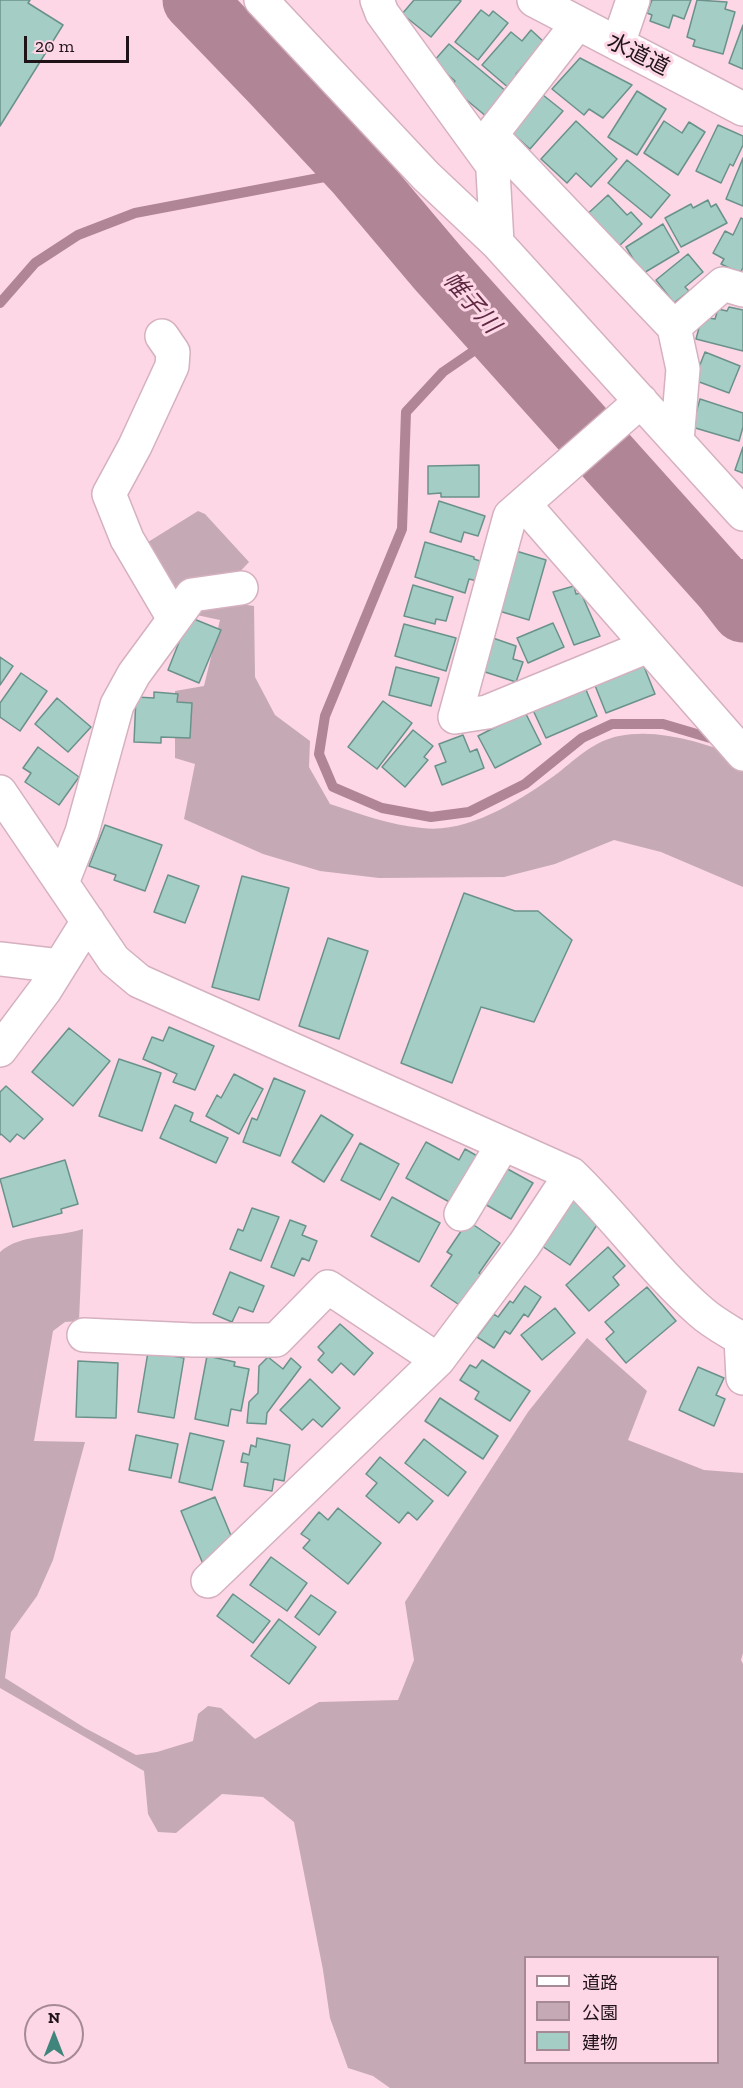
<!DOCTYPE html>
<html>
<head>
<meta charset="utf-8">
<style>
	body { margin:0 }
	#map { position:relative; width:743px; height:2088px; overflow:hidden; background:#fdd7e6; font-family:"Zilla Slab","Noto Sans JP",serif }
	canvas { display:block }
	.legend { position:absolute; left:524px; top:1956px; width:195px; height:108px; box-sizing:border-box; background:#fdd7e6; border:2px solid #a58994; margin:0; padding:8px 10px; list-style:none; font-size:18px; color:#201318 }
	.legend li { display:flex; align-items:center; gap:12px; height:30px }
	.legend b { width:30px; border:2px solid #a58994 }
	.north { position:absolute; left:24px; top:2004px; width:60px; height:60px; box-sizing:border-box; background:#fdd7e6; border:2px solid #a58994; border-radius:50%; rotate:0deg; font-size:16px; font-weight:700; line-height:24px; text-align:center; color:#201318 }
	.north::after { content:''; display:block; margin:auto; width:21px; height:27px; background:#40857b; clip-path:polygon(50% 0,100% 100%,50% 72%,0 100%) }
	.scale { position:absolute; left:24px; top:36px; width:105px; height:27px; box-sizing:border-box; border:3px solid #201318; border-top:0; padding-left:8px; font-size:18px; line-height:21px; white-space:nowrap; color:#201318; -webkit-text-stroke:4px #fdd7e6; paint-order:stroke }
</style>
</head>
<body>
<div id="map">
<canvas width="743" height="2088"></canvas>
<ul class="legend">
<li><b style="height:8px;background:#fff"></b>道路</li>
<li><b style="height:16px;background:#c5a9b4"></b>公園</li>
<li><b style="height:16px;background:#a3cdc5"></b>建物</li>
</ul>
<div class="north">N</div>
<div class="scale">20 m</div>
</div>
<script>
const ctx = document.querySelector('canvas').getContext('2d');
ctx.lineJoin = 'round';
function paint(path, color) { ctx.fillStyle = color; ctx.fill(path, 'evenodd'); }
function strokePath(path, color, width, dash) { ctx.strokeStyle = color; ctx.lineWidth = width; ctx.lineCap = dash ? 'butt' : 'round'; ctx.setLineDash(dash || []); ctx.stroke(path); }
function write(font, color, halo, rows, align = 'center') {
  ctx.font = font + ' "Zilla Slab","Noto Sans JP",serif'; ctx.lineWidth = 6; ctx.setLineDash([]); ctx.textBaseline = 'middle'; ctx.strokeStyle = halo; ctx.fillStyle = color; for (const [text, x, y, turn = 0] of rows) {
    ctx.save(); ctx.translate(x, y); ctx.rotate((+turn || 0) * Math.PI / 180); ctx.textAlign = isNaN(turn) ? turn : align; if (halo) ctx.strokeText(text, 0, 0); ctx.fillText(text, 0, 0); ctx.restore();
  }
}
const green = new Path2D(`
	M198,511L205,514L249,562L234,578L175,604L140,547Z
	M226,602L254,606L255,677L275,715L310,741L309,767L330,804C360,814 390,825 422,828C468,834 521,800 558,773C577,758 594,741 619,736C662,728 703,744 743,757V887L661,852L614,840L555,864L504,877L379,878L320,871L263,854L184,819L195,764L175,758V691L204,686L220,620L192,614L199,603Z
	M83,1229L79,1321L65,1322L53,1331L34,1441L85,1442L53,1560L37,1596L11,1632L5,1678L85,1728L136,1755L157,1752L193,1741L198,1714L208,1706L221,1708L255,1739L319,1702L398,1700L414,1660L405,1602L528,1412L587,1338L647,1391L628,1440L704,1470L743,1473V1653L741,1660L743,1664V2088H390L373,2076L348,2068L330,2018L323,1970L294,1822L263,1797L222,1794L176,1833L158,1832L148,1814L144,1771L0,1688V1252C21,1233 57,1238 83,1229ZM526,1958H718V2062H526Z`);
const stream = new Path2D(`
	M0,303L35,263L78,235L135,213L356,171
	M497,335L443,372L406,412L402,529L325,716L319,754L333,787L382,808L431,817L469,812L525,784L582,738L612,724H663L717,740
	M725,588L743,564`);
const river = new Path2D(`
	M194,0L272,81L356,171L438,268L725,588L743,611`);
const building = new Path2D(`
	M0,0H30L28,3L63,25L0,126Z
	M414,0H459L461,1L431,37L402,14Z
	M652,0H691L684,19L673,15L669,28L650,21L652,15L647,13Z
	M697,0L727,2L725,9L735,12L723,54L693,46L695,40L687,37Z
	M481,10L489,16L493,11L508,23L478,60L455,42Z
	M743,25V69L729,63Z
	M531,30L544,42L516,74L520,77L510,89L482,65L511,32L522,41Z
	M449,44L507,92L487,117L451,87L455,81L433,62Z
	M580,58L632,85L603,118L589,109L584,115L552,89Z
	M637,91L666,109L637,155L608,137Z
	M543,95L563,111L530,149L511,132Z
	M576,121L617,159L591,187L576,173L567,183L541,159Z
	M664,121L682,133L689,122L705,132L678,175L644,153Z
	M718,125L743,136V145L733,166L730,164L721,183L696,171Z
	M743,158V206L726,199Z
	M627,160L670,195L651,218L608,183Z
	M608,195L627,215L631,212L642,224L616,249L582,219Z
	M708,200L711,207L716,204L727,223L681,247L665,218L691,204L693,208Z
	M741,218L743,219V268L740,273L721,264L724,259L713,253L725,231L733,235Z
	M663,224L679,252L642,274L626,247Z
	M688,254L703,272L685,287L689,291L674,303L656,280Z
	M729,307L743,310V351L696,339L702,317L715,319L718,309L727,311Z
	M705,352L740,366L729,393L694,380Z
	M700,399L743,413V427L739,441L692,427Z
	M743,447V473L735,470Z
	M479,465V497H441V493L428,494V466Z
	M439,501L485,516L478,536L464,532L461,542L430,532Z
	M425,542L474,557V559L483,562L477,581L469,579L465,593L415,577Z
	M516,551L546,560L529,620L499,611Z
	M413,585L453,597L446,621L436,619L435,624L404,616Z
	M574,586L576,594L581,593L600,636L574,645L553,592Z
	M189,617L221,630L199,683L168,670Z
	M553,623L564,647L528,663L517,638Z
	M404,624L456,638L446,671L395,656Z
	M490,637L516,646L513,659L523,662L516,682L479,670Z
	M0,657L13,666L0,685Z
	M641,659L655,694L606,713L592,678Z
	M396,667L439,678L431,706L389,695Z
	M21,673L47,691L20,731L0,717V703Z
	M584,685L597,716L546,738L532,708Z
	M154,692L178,694L177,702L192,703L190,738L161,737V743L134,742L136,697L154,698Z
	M57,698L91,727L68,752L35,724Z
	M383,701L412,723L377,769L348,747Z
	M525,712L541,744L495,768L478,736Z
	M413,730L433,746L424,757L428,760L405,787L382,767Z
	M463,735L470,752L477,749L484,768L442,785L435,766L446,762L439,744Z
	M38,747L79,777L59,805L25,782L31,773L23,768Z
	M105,825L162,845L145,891L114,880L116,875L89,866Z
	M168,875L199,886L185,923L154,912Z
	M242,876L289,888L259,1000L212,987Z
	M464,893L515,911H538L572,940L534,1022L481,1007L452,1083L401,1063Z
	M328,938L368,951L339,1039L299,1026Z
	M169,1027L214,1046L195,1090L173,1082L177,1074L143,1059L152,1037L163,1041Z
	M69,1028L110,1061L73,1106L32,1072Z
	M119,1059L161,1073L142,1131L99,1116Z
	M234,1074L263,1089L239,1134L206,1116L217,1095L221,1098Z
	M274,1078L305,1091L280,1156L243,1142L252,1118L257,1120Z
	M6,1086L43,1119L24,1139L17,1134L10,1142L1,1134L0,1135V1092Z
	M175,1105L193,1113L190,1121L228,1138L216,1163L160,1138Z
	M321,1115L353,1135L324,1182L292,1162Z
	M426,1142L459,1160L465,1149L479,1157L453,1204L406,1178Z
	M360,1143L399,1164L380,1200L341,1180Z
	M65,1160L78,1204L61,1209L62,1213L13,1227L0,1179Z
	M504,1167L533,1183L511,1219L483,1203Z
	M392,1197L440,1223L419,1262L371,1236Z
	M570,1198L601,1219L570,1265L539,1244Z
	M252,1208L279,1217L261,1261L230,1249L238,1229L243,1231Z
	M290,1220L306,1226L302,1235L317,1241L309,1261L302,1258L294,1276L271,1267Z
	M468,1221L500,1243L479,1273L485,1276L464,1308L431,1286L452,1255L447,1252Z
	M608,1247L625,1266L613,1277L619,1285L589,1311L566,1285Z
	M230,1272L264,1286L253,1312L239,1307L232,1322L213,1314Z
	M525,1286L541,1297L528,1317L524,1314L510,1334L505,1331L494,1348L477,1337L494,1314L498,1317L510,1301L513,1303Z
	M647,1287L676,1321L626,1363L606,1339L614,1332L605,1322Z
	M555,1308L575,1333L542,1360L521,1335Z
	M340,1324L373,1353L354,1375L341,1363L332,1373L318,1360L324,1353L318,1347Z
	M148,1352L184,1358L174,1418L138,1412Z
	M207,1356L235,1362L234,1366L249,1369L241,1411L231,1409L228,1426L195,1419Z
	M268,1357L283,1369L291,1358L301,1367L267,1413L266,1424L247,1423L249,1402L258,1393L259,1366Z
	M482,1360L530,1391L510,1421L475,1399L479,1392L460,1380L470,1365L476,1368Z
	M78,1361L118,1363L116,1418L76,1417Z
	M698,1367L724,1378L716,1395L725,1399L714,1426L679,1410Z
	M310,1379L340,1408L322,1427L313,1419L302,1430L280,1410Z
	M440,1398L498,1436L483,1459L425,1421Z
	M190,1433L224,1441L212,1490L179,1482Z
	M136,1435L178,1444L171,1478L129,1470Z
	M257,1438L290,1445L284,1481L274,1479L272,1491L244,1486L248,1463L241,1462L243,1453L249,1455L251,1445L256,1447Z
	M424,1439L466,1472L448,1496L405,1463Z
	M380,1457L433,1501L417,1520L408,1512L399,1523L366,1496L377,1483L366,1474Z
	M215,1497L237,1550L203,1564L181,1511Z
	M338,1508L381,1543L348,1584L303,1548L310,1540L301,1534L319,1512L328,1520Z
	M271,1557L307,1583L287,1611L250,1585Z
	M233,1594L270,1621L253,1643L217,1616Z
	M311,1595L336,1612L319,1635L295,1617Z
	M279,1619L316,1647L289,1684L251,1656Z`);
const minor = new Path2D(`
	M261,0L426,176L497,243
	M377,0L382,13L493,166
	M534,0L743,109
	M578,23L491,135L497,243L743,514
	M618,44L633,0
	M491,135L674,327L683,369L677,441
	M674,327L723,284L743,290
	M162,336L173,352L172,366L135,446L109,494L127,539L174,619
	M641,401L510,516L455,717L487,712L648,646
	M524,504L743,754
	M0,792L114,960L139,981L571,1174C617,1218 653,1270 701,1312C713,1323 729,1331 743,1340
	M62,883L82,832L117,705L134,674L192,595L241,588
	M0,959L60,966
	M0,1050L45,990L88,921
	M461,1214L503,1144
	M84,1335L193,1340H276L328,1287L438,1360
	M741,1339L743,1378
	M208,1581L438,1360L524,1245L571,1174`);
const streetNames = [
	["水道道",638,55,27]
];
const waterNames = [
	["帷子川",471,303,49]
];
paint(green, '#c5a9b4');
strokePath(stream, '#b08596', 10);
strokePath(river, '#b08596', 63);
paint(building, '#a3cdc5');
strokePath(building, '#6a928b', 1.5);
strokePath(minor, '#d5b0bf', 36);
strokePath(minor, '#fff', 33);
write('22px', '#201318', '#fdd7e6', streetNames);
write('italic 24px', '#602842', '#fdd7e6', waterNames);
</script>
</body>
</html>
